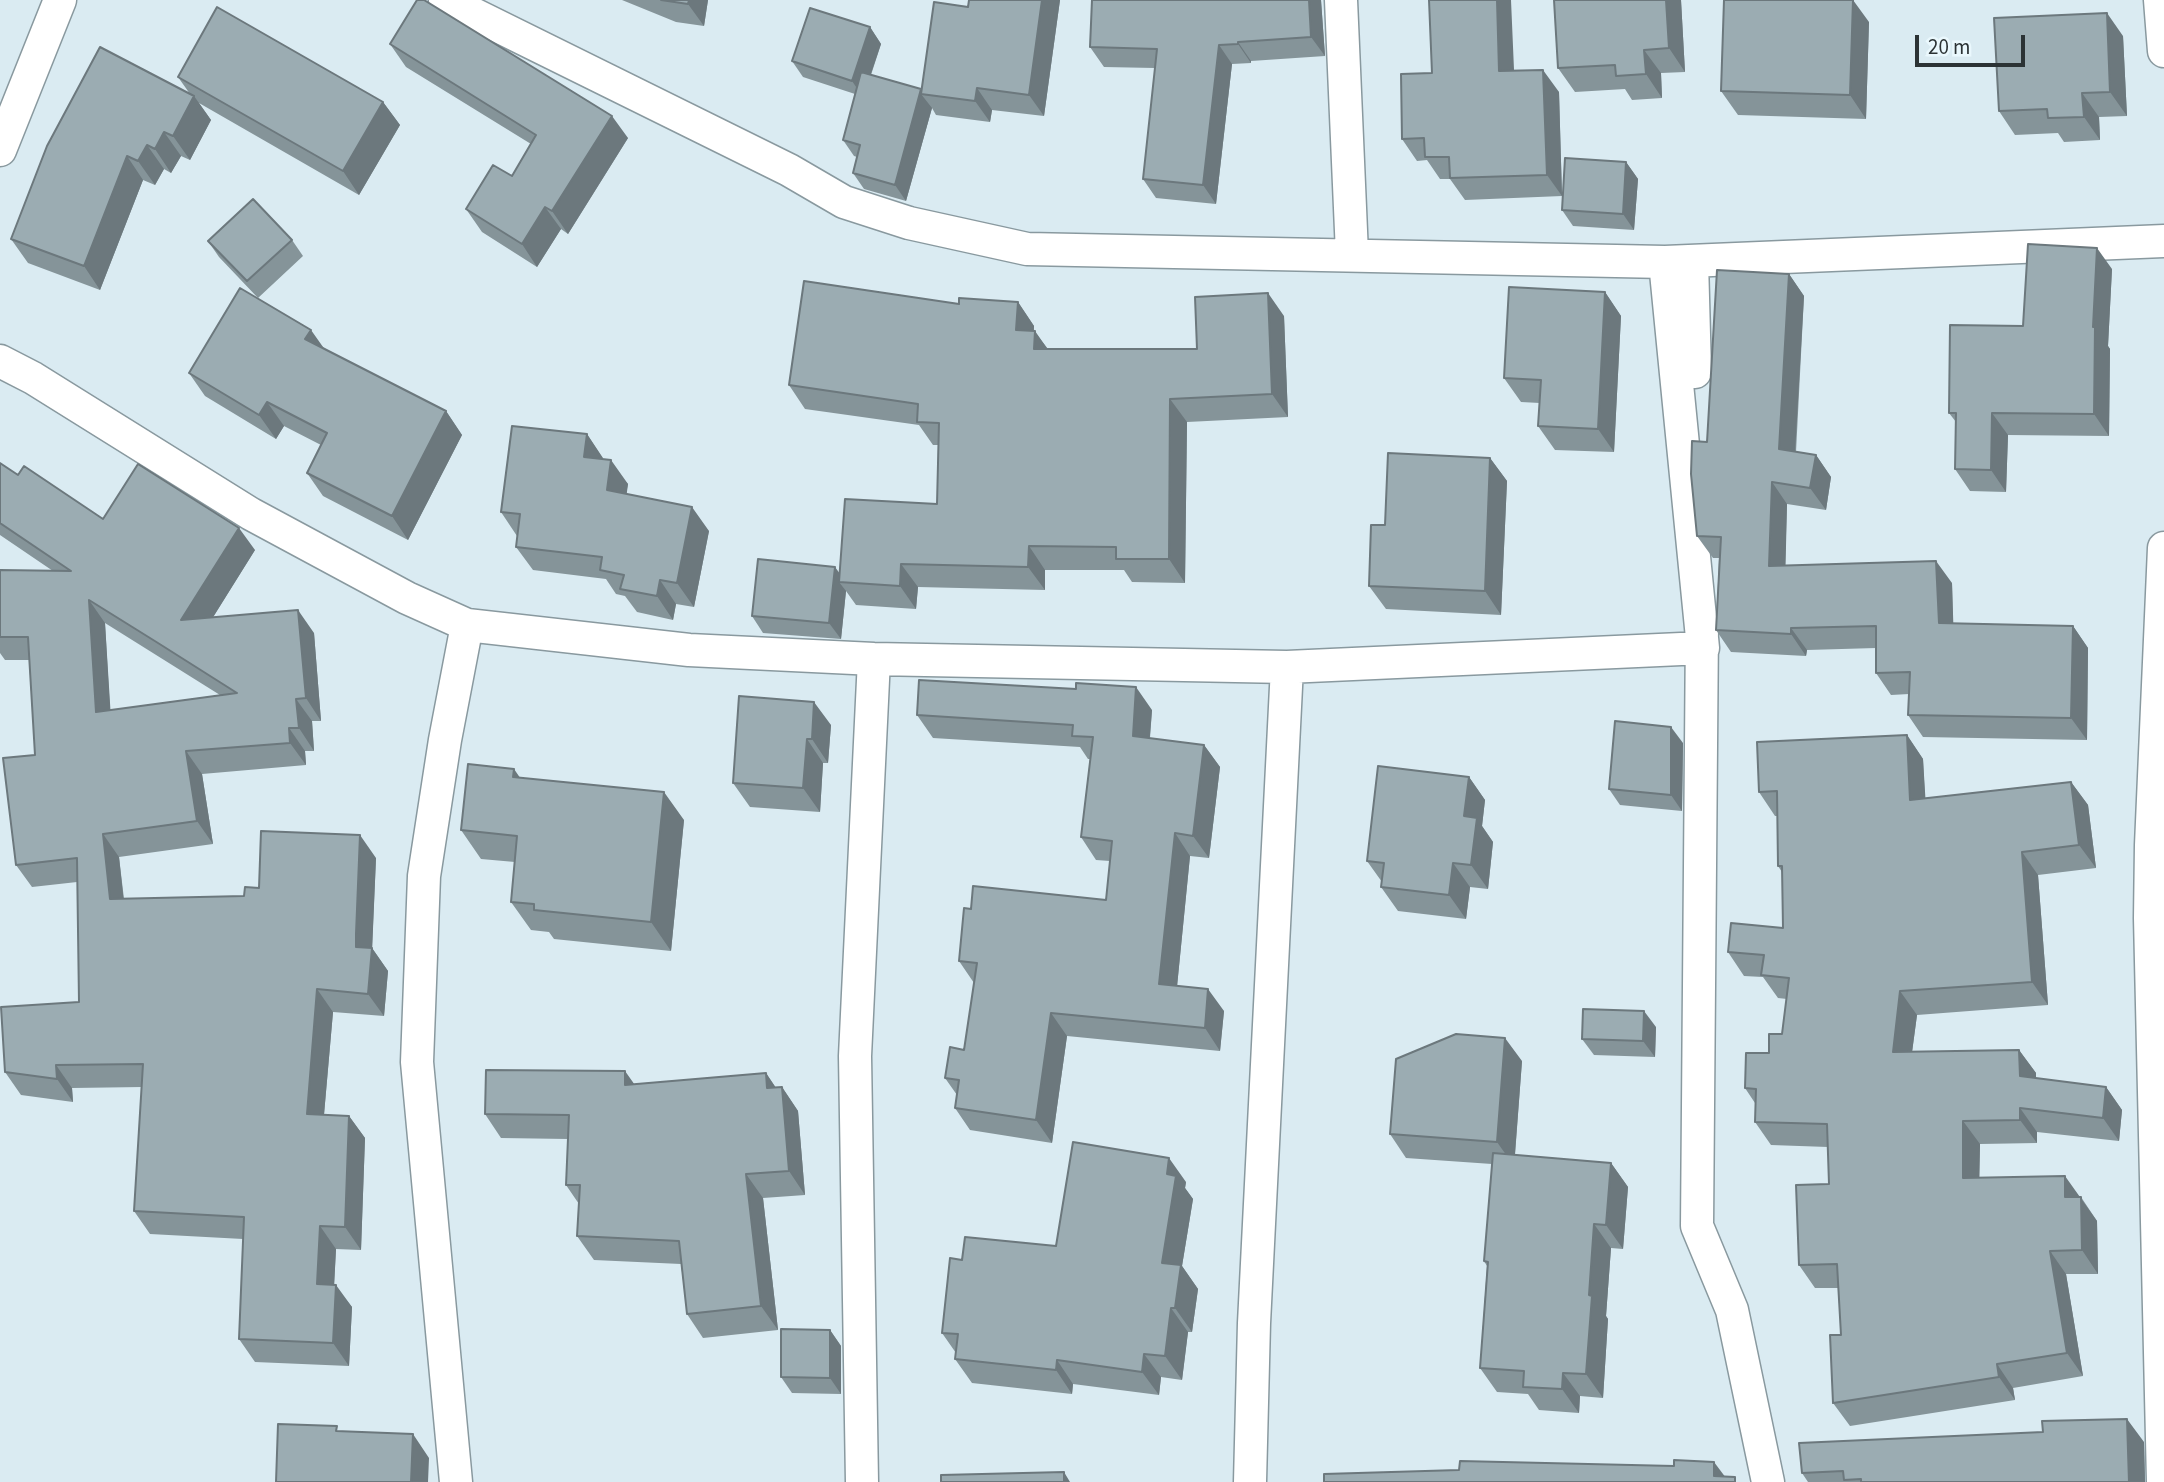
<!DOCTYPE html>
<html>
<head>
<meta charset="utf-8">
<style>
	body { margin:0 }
	#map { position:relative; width:2164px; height:1482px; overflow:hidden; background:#daebf2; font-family:"Source Sans 3",sans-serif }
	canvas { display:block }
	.scale { position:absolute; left:1915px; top:35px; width:110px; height:32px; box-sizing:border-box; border:4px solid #2c3335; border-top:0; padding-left:9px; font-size:21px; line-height:24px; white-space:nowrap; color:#2c3335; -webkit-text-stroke:5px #eaf8fd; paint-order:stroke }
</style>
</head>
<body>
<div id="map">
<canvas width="2164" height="1482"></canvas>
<div class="scale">20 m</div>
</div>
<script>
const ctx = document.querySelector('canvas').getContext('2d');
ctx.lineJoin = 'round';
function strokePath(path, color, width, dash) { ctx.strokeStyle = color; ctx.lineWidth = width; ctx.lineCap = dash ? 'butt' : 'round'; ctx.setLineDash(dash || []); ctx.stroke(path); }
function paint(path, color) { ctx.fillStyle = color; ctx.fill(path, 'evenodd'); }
const street = new Path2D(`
	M445,0L789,170L844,202L909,223L1027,249L1665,262L2164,241
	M1341,0L1352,254
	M2160,0L2164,51
	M0,150L60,0
	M1692,261L1695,372
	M0,361L33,378L251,514L407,598L467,625L689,650L874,659L1287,667L1703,648L1665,262
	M1702,626L1697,1226L1732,1310L1768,1482
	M456,1482L417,1062L424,876L445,740L467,625
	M862,1482L855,1056L874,659
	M1250,1482L1254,1323L1287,667
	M2163,1482L2150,918L2151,845L2164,548`);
const wall = new Path2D(`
	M622,0H708L704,26L676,22Z
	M969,0H1060L1044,116L992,110L990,122L936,115L932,108L906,201L864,189L853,173L857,157L854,156L843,140L855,94L803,77L792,61L870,27L881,44L871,75L921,89L968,7Z
	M1092,0H1321L1325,56L1251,61V63L1232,64L1216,204L1156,198L1143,179L1155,68L1104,67L1090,47Z
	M1554,0H1681L1685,72L1661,73L1662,98L1632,100L1625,89L1575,92L1558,68Z
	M1869,22L1866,119L1738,115L1721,91Z
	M2123,36L2127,116L2099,117L2100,140L2064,142L2058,133L2015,135L1999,111Z
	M390,44L628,138L568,234L561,229L537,267L482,232L466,209L512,176L531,144L406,67Z
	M1514,71L1559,92L1562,196L1465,200L1450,179H1440L1427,160L1417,161L1402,139Z
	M178,77L383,102L400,125L359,195L199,103L211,120L190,160L181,156L171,173L164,169L155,185L143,180L100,290L28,263L11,239L190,94Z
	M1626,162L1638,179L1634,230L1573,226L1562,210Z
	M292,240L303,256L258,298L219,257L208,241Z
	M2112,269L2108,346L2110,349L2109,436L2008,435L2006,492L1970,491L1955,469L1956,422L1949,413L2023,326Z
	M1789,274L1804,296L1796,452L1816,455L1831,477L1826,510L1787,504L1785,566L1952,583L1953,623L2073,626L2088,648L2087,740L1923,737L1908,715L1909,694L1891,695L1876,673V648L1807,650L1806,656L1731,652L1716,630L1719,558H1713L1697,536L1707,442Z
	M1605,292L1621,316L1614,452L1555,450L1538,426L1540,403L1521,402L1504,378Z
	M1018,302L1034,326V331L1048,349H1197L1284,316L1288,417L1187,422L1185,583L1132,582L1124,570H1045V590L918,587L916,609L856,605L846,591L841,639L763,633L752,616L840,574L937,504L938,445H933L919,425L805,409L789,385L959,304Z
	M324,349L446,411L462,435L408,540L323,496L307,473L321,445L284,426L276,439L205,396L189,373Z
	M587,434L603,459L628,484L626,494L709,531L694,607L676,604L673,620L637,612L625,596L616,594L606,579L533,570L516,547L517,536L501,512Z
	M1490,458L1507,481L1501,615L1386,609L1369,586L1385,525Z
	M0,463L18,475L103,519L255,550L213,617L314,633L321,721H312L314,751H305L306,765L202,774L213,844L119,857L124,899L244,896L259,888L376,858L372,948L388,971L384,1016L333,1012L324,1115L349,1116L365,1138L361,1250L336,1249L334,1285L352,1307L349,1366L255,1362L239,1339L243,1239L150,1234L134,1211L142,1087L72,1088L73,1102L21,1095L5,1072L79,1002L77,882L32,887L16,865L35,755L29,660H5L0,653V570L53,571L0,535ZM105,623L220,695L110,710Z
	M739,696L831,725L828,763H823L820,812L750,807L733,783Z
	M1152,710L1150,738L1204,745L1220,767L1209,858L1190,856L1177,986L1224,1011L1220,1051L1067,1036L1052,1143L970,1130L955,1108L957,1095L945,1078L964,1050L974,983L959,961L971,909L1106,900L1110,861L1096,860L1081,837L1090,759H1088L1080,747L933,738L917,715Z
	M1907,735L1923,759L1925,799L2071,782L2088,805L2096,868L2038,875L2048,1005L1917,1015L1912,1052L2019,1050L2036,1073V1078L2106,1087L2122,1110L2119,1141L2037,1132V1143L1980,1144L1979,1177L2081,1197L2097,1221L2098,1274H2066L2083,1376L2013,1388L2015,1400L1850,1426L1833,1403L1841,1335L1838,1288H1815L1799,1265L1829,1184L1828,1147L1771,1145L1755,1122V1103L1745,1088L1782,1034L1787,999L1778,998L1763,977L1744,976L1728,952L1783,928L1782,872L1778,866L1777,816H1775L1759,792Z
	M1683,743L1682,811L1620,805L1609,789Z
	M1469,777L1485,800L1482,826L1493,842L1488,889L1470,887L1466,919L1398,911L1381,887L1382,882L1367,861Z
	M521,778L684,820L671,951L554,939L549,932L531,930L511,902L515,862L481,859L461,830Z
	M1656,1027L1655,1057L1594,1055L1582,1039Z
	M1522,1061L1515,1155L1611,1163L1628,1187L1623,1249L1611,1248L1606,1316L1608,1319L1603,1398L1580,1396L1579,1413L1539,1410L1528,1394L1497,1392L1480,1368L1487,1266L1484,1261L1492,1164L1406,1158L1390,1134Z
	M766,1073L776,1088L782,1087L798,1111L805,1195L763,1198L778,1330L703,1338L687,1314L681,1264L594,1260L577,1236L579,1204L566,1185L568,1139L501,1138L485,1114L634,1084Z
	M1186,1182L1185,1188L1193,1199L1182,1266L1198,1289L1192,1332H1188L1182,1380L1161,1377L1159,1395L1073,1384L1072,1394L972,1383L955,1359L956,1353L942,1333L962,1260L1056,1246Z
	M830,1330L841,1346V1394L792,1393L781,1377Z
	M2144,1442L2145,1482H1808L1802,1473Z`);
const shadedWall = new Path2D(`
	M689,0H708L704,26L688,4Z
	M1042,0H1060L1044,116L1029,95Z
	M1309,0H1321L1325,56L1311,37Z
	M1497,0H1511L1515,93L1499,71Z
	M1666,0H1681L1685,72L1669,48Z
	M1853,0L1869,22L1866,119L1850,95Z
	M2107,13L2123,36L2127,116L2110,92Z
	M870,27L881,44L863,97L852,81Z
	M1238,42L1251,61V63L1238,44Z
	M1219,45L1232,64L1216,204L1203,185Z
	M1644,50L1661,73L1662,98L1646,74Z
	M1543,70L1559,92L1562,196L1547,175Z
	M977,88L992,110L990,122L975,101Z
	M921,89V94L932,108L906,201L895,185Z
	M2082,93L2099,117L2100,140L2084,117Z
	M194,96L211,120L190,160L173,136Z
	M383,102L400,125L359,195L343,171Z
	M612,116L628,138L568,234L552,211Z
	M164,132L181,156L171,173L155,149Z
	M147,145L164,169L155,185L138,161Z
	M127,156L143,180L100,290L84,266Z
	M1626,162L1638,179L1634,230L1623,214Z
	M545,207L561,229L537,267L522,244Z
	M2097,248L2112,269L2108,346L2110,349L2109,436L2094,414L2093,327Z
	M1789,274L1804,296L1794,471L1779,449Z
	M1605,292L1621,316L1614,452L1598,429Z
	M1268,293L1284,316L1288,417L1272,394Z
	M1018,302L1034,326L1032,353L1016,330Z
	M311,330L328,354L305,339Z
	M1035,331L1051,354L1034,349Z
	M1170,399L1187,422L1185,583L1169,559Z
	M267,402L284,426L276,439L259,415Z
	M446,411L462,435L408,540L392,516Z
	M1992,413L2008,435L2006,492L1991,470Z
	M587,434L603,458L600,480L584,457Z
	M1816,455L1831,477L1826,510L1810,488Z
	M1490,458L1507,481L1501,615L1485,591Z
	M611,460L628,484L624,514L607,490Z
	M1772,482L1787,504L1785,588L1769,566Z
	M692,507L709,531L694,607L677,583Z
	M239,528L255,550L197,643L181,620Z
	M1029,546L1045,570V590L1028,567Z
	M1936,561L1952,583L1954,645L1939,623Z
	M901,564L918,587L916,609L900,586Z
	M835,567L846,582H839L846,591L841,639L829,623Z
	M660,580L676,604L673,620L657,596Z
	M89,600L105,623L112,735L96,712Z
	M298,610L314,633L321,721L306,698Z
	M2073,626L2088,648L2087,740L2071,718Z
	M1791,628L1807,650L1806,656L1791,634Z
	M1136,687L1152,710L1148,759L1133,736Z
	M296,699L312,721L314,751L299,728Z
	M814,702L831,725L828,763L812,739Z
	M1671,727L1683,743L1682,811L1671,795Z
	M289,728L305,751L306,765L290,743Z
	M1907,735L1923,759L1927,824L1910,800Z
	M807,739L823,763L820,812L803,788Z
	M1204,745L1220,767L1209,858L1193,836Z
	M186,751L202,774L213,844L197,821Z
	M514,769L534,798L513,777Z
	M1469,777L1485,800L1482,826L1493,842L1488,889L1471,865L1464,816Z
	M2071,782L2088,805L2096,868L2079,845Z
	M664,792L684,820L671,951L651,922Z
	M1175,833L1190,856L1175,1007L1159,984Z
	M103,834L119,857L126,922L110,899Z
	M360,835L376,858L372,952V948L388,971L384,1016L368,994L356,947V934Z
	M2022,852L2038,875L2048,1005L2032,982Z
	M1453,863L1470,887L1466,919L1449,895Z
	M317,989L333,1012L322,1137L307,1114Z
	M1208,989L1224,1011L1220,1051L1205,1028Z
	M1900,991L1917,1015L1909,1075L1893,1052Z
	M1644,1011L1656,1027L1655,1057L1643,1041Z
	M1051,1013L1067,1036L1052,1143L1036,1120Z
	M1505,1038L1522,1061L1514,1166L1497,1142Z
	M2019,1050L2036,1073V1099L2020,1076Z
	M56,1065L72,1088L73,1102L57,1079Z
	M625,1071L642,1095L625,1085Z
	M766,1073L782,1097L767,1088Z
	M782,1087L798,1111L805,1195L789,1171Z
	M2106,1087L2122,1110L2119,1141L2103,1118Z
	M2020,1108L2037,1132V1143L2020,1120Z
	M349,1116L365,1138L361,1250L345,1227Z
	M1963,1121L1980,1144L1979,1201L1963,1178Z
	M1169,1158L1186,1182L1185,1188L1193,1199L1182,1266L1198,1289L1192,1332L1175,1308L1162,1263L1167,1174Z
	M1611,1163L1628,1187L1623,1249L1606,1225Z
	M746,1174L763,1198L778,1330L761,1306Z
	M2065,1176L2097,1221L2098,1274L2082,1250L2065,1197Z
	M1594,1224L1611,1248L1606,1316L1608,1319L1603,1398L1586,1374L1589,1295Z
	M320,1226L336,1249L333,1307L317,1284Z
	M2050,1251L2066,1274L2083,1376L2067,1353Z
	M336,1285L352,1307L349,1366L333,1343Z
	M1171,1308L1188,1332L1182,1380L1165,1356Z
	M830,1330L841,1346V1394L830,1378Z
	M1144,1354L1161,1377L1159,1395L1142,1372Z
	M1057,1360L1073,1384L1072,1394L1056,1370Z
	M1997,1364L2013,1388L2015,1400L1999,1377Z
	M1563,1373L1580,1396L1579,1413L1562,1389Z
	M2127,1419L2144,1442L2145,1482H2129Z
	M413,1434L429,1458L428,1482H411Z
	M1714,1462L1729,1482L1714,1476Z
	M1064,1472L1070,1482H1064Z`);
const building = new Path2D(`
	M417,0H424L612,116L552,211L545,207L522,244L466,209L493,165L512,176L536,135L390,44Z
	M661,0H689L688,4Z
	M969,0H1042L1029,95L977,88L975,101L921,94L934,2L968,7Z
	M1092,0H1309L1311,37L1238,42V44L1219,45L1203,185L1143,179L1157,49L1090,47Z
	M1429,0H1497L1499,71L1543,70L1547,175L1450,178L1449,157H1425L1424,138L1402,139L1401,74L1432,73Z
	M1554,0H1666L1669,48L1644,50L1646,74L1616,76L1615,65L1558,68Z
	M1724,0H1853L1850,95L1721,91Z
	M217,7L383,102L343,171L178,77Z
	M810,8L870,27L852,81L792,61Z
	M2107,13L2110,92L2082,93L2084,117L2048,118L2047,109L1999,111L1994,18Z
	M100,47L194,96L173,136L164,132L155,149L147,145L138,161L127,156L84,266L11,239L47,146Z
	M861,72L921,89L895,185L853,173L860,145L843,140Z
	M1565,158L1626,162L1623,214L1562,210Z
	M253,199L292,240L247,281L208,241Z
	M2028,244L2097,248L2093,327H2095L2094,414L1992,413L1991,470L1955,469L1956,413H1949L1950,325L2023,326Z
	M1717,270L1789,274L1779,449L1816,455L1810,488L1772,482L1769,566L1936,561L1939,623L2073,626L2071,718L1908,715L1910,672L1876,673V626L1791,628V634L1716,630L1721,537L1697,536L1691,474L1692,441L1707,442Z
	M804,281L959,304V298L1018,302L1016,330L1035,331L1034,349H1197L1195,297L1268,293L1272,394L1170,399L1169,559H1116V547L1029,546L1028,567L901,564L900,586L839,582L845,499L937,504L939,423L917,422L918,404L789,385Z
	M1509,287L1605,292L1598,429L1538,426L1541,380L1504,378Z
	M240,288L311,330L305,339L446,411L392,516L307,473L327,433L267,402L259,415L189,373Z
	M512,426L587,434L584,457L611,460L607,490L692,507L677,583L660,580L657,596L620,589L624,575L600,570L602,557L516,547L520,514L501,512Z
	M1388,453L1490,458L1485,591L1369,586L1371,525H1385Z
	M0,463L18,475L24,466L103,519L138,464L239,528L181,620L298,610L306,698L296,699L299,728H289L290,743L186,751L197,821L103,834L110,899L244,896L245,887L259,888L261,831L360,835L356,934V947L372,948L368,994L317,989L307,1114L349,1116L345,1227L320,1226L317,1284L336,1285L333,1343L239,1339L244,1217L134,1211L143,1064L56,1065L57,1079L5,1072L1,1007L79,1002L77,858L16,865L3,758L35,755L28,637H0V570L71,571L0,523ZM89,600L158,643L237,693L96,712Z
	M758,559L835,567L829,623L752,616Z
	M919,680L1076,689V683L1136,687L1133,736L1204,745L1193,836L1175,833L1159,984L1208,989L1205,1028L1051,1013L1036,1120L955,1108L959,1080L945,1078L950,1047L964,1050L977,963L959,961L964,908L971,909L973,886L1106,900L1112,841L1081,837L1093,737L1072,736L1073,725L917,715Z
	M739,696L814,702L812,739H807L803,788L733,783Z
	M1615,721L1671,727V795L1609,789Z
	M1907,735L1910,800L2071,782L2079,845L2022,852L2032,982L1900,991L1893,1052L2019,1050L2020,1076L2106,1087L2103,1118L2020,1108V1120L1963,1121V1178L2065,1176V1197H2081L2082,1250L2050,1251L2067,1353L1997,1364L1999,1377L1833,1403L1830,1335H1841L1837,1264L1799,1265L1796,1185L1829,1184L1827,1124L1755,1122L1756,1089L1745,1088L1746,1053H1769V1034H1782L1789,978L1761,975L1764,955L1728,952L1731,923L1783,928L1782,866H1778L1777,791L1759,792L1757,742Z
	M468,764L514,769L513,777L664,792L651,922L534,910V904L511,902L517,836L461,830Z
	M1378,766L1469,777L1464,816L1477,818L1471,865L1453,863L1449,895L1381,887L1384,863L1367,861Z
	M1583,1009L1644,1011L1643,1041L1582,1039Z
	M1456,1034L1505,1038L1497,1142L1390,1134L1396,1059Z
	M486,1070L625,1071V1085L766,1073L767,1088L782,1087L789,1171L746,1174L761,1306L687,1314L679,1241L577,1236L580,1185H566L569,1115L485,1114Z
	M1073,1142L1169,1158L1167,1174L1176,1176L1162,1263L1181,1265L1175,1308H1171L1165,1356L1144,1354L1142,1372L1057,1360L1056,1370L955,1359L958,1334L942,1333L950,1258L962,1260L965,1237L1056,1246Z
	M1493,1153L1611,1163L1606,1225L1594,1224L1589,1295L1592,1296L1586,1374L1563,1373L1562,1389L1523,1387L1524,1371L1480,1368L1488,1262L1484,1261Z
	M781,1329L830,1330V1378L781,1377Z
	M2127,1419L2129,1482H1861V1479L1844,1480L1843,1471L1802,1473L1799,1443L2043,1432L2042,1421Z
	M278,1424L337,1426L336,1431L413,1434L411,1482H276Z
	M1674,1460L1714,1462V1476L1735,1477V1482H1324V1474L1459,1470L1460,1461L1674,1466Z
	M1064,1472V1482H941V1475Z`);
strokePath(street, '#89999f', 35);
strokePath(street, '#fff', 32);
paint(wall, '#859499');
paint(shadedWall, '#6c787d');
paint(building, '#9bacb2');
strokePath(building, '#6c787d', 2);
</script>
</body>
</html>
